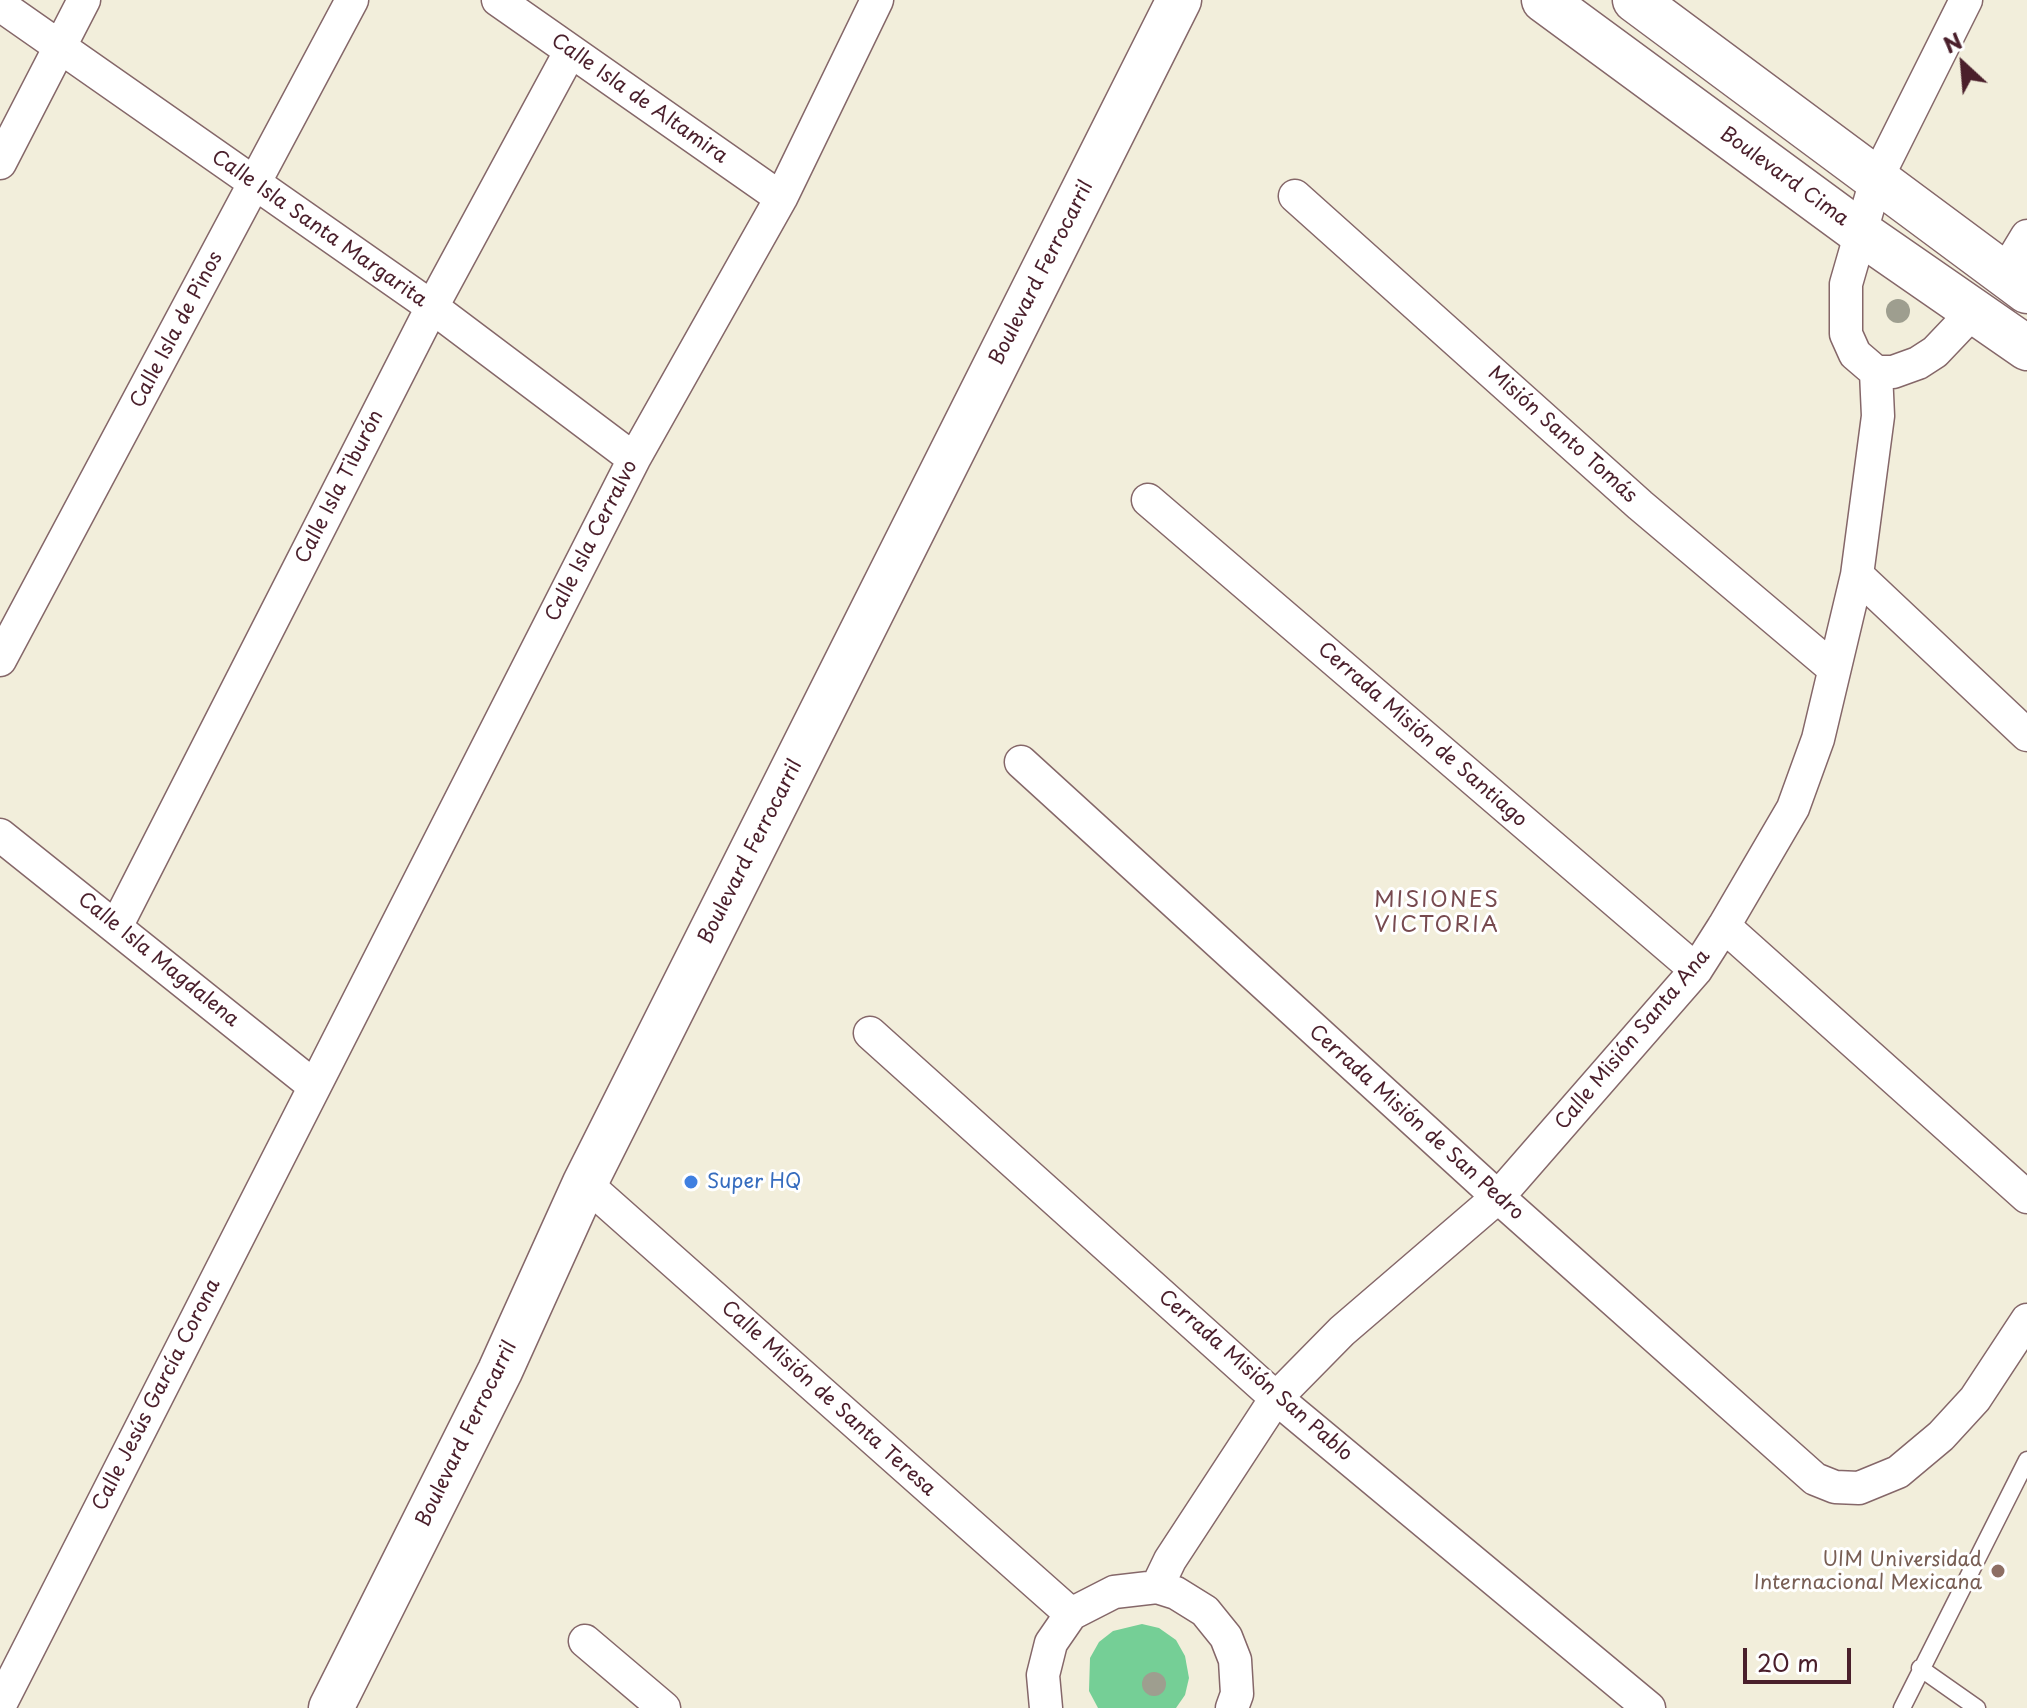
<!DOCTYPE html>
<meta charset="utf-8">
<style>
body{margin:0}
#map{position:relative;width:2027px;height:1708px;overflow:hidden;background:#f2eedb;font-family:"Playpen Sans",sans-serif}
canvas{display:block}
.north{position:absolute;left:1923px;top:24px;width:80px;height:80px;-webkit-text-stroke:6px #fff;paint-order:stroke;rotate:334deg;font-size:22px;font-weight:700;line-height:32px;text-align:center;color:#4a1f2b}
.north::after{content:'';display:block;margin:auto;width:28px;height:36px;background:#4a1f2b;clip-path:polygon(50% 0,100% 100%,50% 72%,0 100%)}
.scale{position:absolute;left:1743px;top:1648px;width:108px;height:36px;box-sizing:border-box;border:4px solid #4a1f2b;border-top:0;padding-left:10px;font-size:24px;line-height:28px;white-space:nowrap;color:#4a1f2b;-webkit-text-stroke:6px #fff;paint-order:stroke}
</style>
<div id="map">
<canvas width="2027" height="1708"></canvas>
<div class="north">N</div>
<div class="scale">20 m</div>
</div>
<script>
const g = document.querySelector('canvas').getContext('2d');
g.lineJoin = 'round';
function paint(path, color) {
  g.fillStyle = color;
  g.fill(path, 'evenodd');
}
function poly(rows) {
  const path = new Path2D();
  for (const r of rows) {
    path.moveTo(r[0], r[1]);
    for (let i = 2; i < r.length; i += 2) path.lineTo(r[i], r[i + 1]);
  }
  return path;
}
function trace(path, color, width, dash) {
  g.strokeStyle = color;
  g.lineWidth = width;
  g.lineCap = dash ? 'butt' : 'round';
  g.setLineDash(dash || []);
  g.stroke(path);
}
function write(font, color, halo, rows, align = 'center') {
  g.font = font + ' "Playpen Sans",sans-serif';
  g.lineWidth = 6;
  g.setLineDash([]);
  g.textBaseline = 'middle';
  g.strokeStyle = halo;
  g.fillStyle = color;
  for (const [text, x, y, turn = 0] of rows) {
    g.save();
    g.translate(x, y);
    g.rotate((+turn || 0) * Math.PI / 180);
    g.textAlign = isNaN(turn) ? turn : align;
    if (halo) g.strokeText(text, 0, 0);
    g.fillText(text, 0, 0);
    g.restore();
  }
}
paint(poly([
 [1142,1624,1159,1628,1176,1640,1185,1656,1189,1678,1185,1695,1176,1708,1098,1708,1089,1691,1090,1658,1099,1642,1113,1631]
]), '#75cf96');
const lane = poly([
 [1920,1668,1977,1708],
 [1902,1708,2027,1460]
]);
const street = poly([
 [498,0,781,198],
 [1966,0,1876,180,1846,284,1846,334,1855,354,1876,372,1893,372,1918,363,1935,352,1974,311],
 [0,5,432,307,634,459],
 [0,163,84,0],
 [1295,196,1640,505,1833,668],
 [2004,274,2027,236],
 [1148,500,1696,970],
 [1857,575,2027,735],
 [0,660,352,0],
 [1021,762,1498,1197,1815,1479,1835,1487,1859,1488,1898,1472,1941,1436,1975,1399,2027,1320],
 [0,835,314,1086],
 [117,925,432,307,570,52],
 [1724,926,2027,1197],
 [870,1033,1276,1398,1649,1708],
 [585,1183,1071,1614],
 [1157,1587,1170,1560,1276,1398,1342,1331,1498,1197,1696,970,1724,926,1793,808,1818,739,1857,575,1878,416,1876,372],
 [585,1641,664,1708],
 [0,1705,634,459,781,198,877,0],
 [1046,1708,1043,1675,1051,1643,1071,1614,1114,1592,1157,1587,1176,1593,1205,1611,1226,1637,1235,1660,1237,1694,1232,1708]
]);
const secondary = poly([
 [1544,0,1861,233,2027,348],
 [1635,0,2027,291],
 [331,1708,500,1371,585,1183,1179,0]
]);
trace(lane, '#856769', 19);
trace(street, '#856769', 35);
trace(secondary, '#856769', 47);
trace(lane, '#fff', 16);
trace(street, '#fff', 32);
trace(secondary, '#fff', 44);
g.fillStyle = '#9e9e8f';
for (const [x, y] of [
 [1898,311],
 [1154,1684]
]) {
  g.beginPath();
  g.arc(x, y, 12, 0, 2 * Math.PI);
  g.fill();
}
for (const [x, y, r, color] of [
 [691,1182,8,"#3f7fe0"],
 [1998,1571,8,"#8d6e63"]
]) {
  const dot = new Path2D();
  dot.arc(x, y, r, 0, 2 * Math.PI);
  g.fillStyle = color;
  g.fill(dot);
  trace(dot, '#fff', 3);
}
write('20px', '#4a1f2b', '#fff', [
 ["Calle Isla de Altamira",639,99,35],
 ["Boulevard Cima",1784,177,36],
 ["Calle Isla Santa Margarita",319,229,35],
 ["Boulevard Ferrocarril",1042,273,-63],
 ["Calle Isla de Pinos",177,330,-62],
 ["Misión Santo Tomás",1562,435,42],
 ["Calle Isla Tiburón",340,487,-63],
 ["Calle Isla Cerralvo",592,541,-63],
 ["Cerrada Misión de Santiago",1422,735,41],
 ["Boulevard Ferrocarril",751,852,-63],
 ["Calle Isla Magdalena",158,960,39],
 ["Calle Misión Santa Ana",1633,1040,-50],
 ["Cerrada Misión de San Pedro",1416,1123,42],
 ["Cerrada Misión San Pablo",1255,1376,41],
 ["Calle Jesús García Corona",157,1395,-63],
 ["Calle Misión de Santa Teresa",828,1399,42],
 ["Boulevard Ferrocarril",467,1434,-64]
]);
write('20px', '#366cbe', '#fff', [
 ["Super HQ",707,1182]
], 'left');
write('20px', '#785e54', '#fff', [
 ["UIM Universidad",1982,1560],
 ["Internacional Mexicana",1982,1583]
], 'right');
g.letterSpacing = '2px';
write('22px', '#774a4f', '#fff', [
 ["MISIONES",1437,901],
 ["VICTORIA",1437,926]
]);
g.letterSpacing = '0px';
</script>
